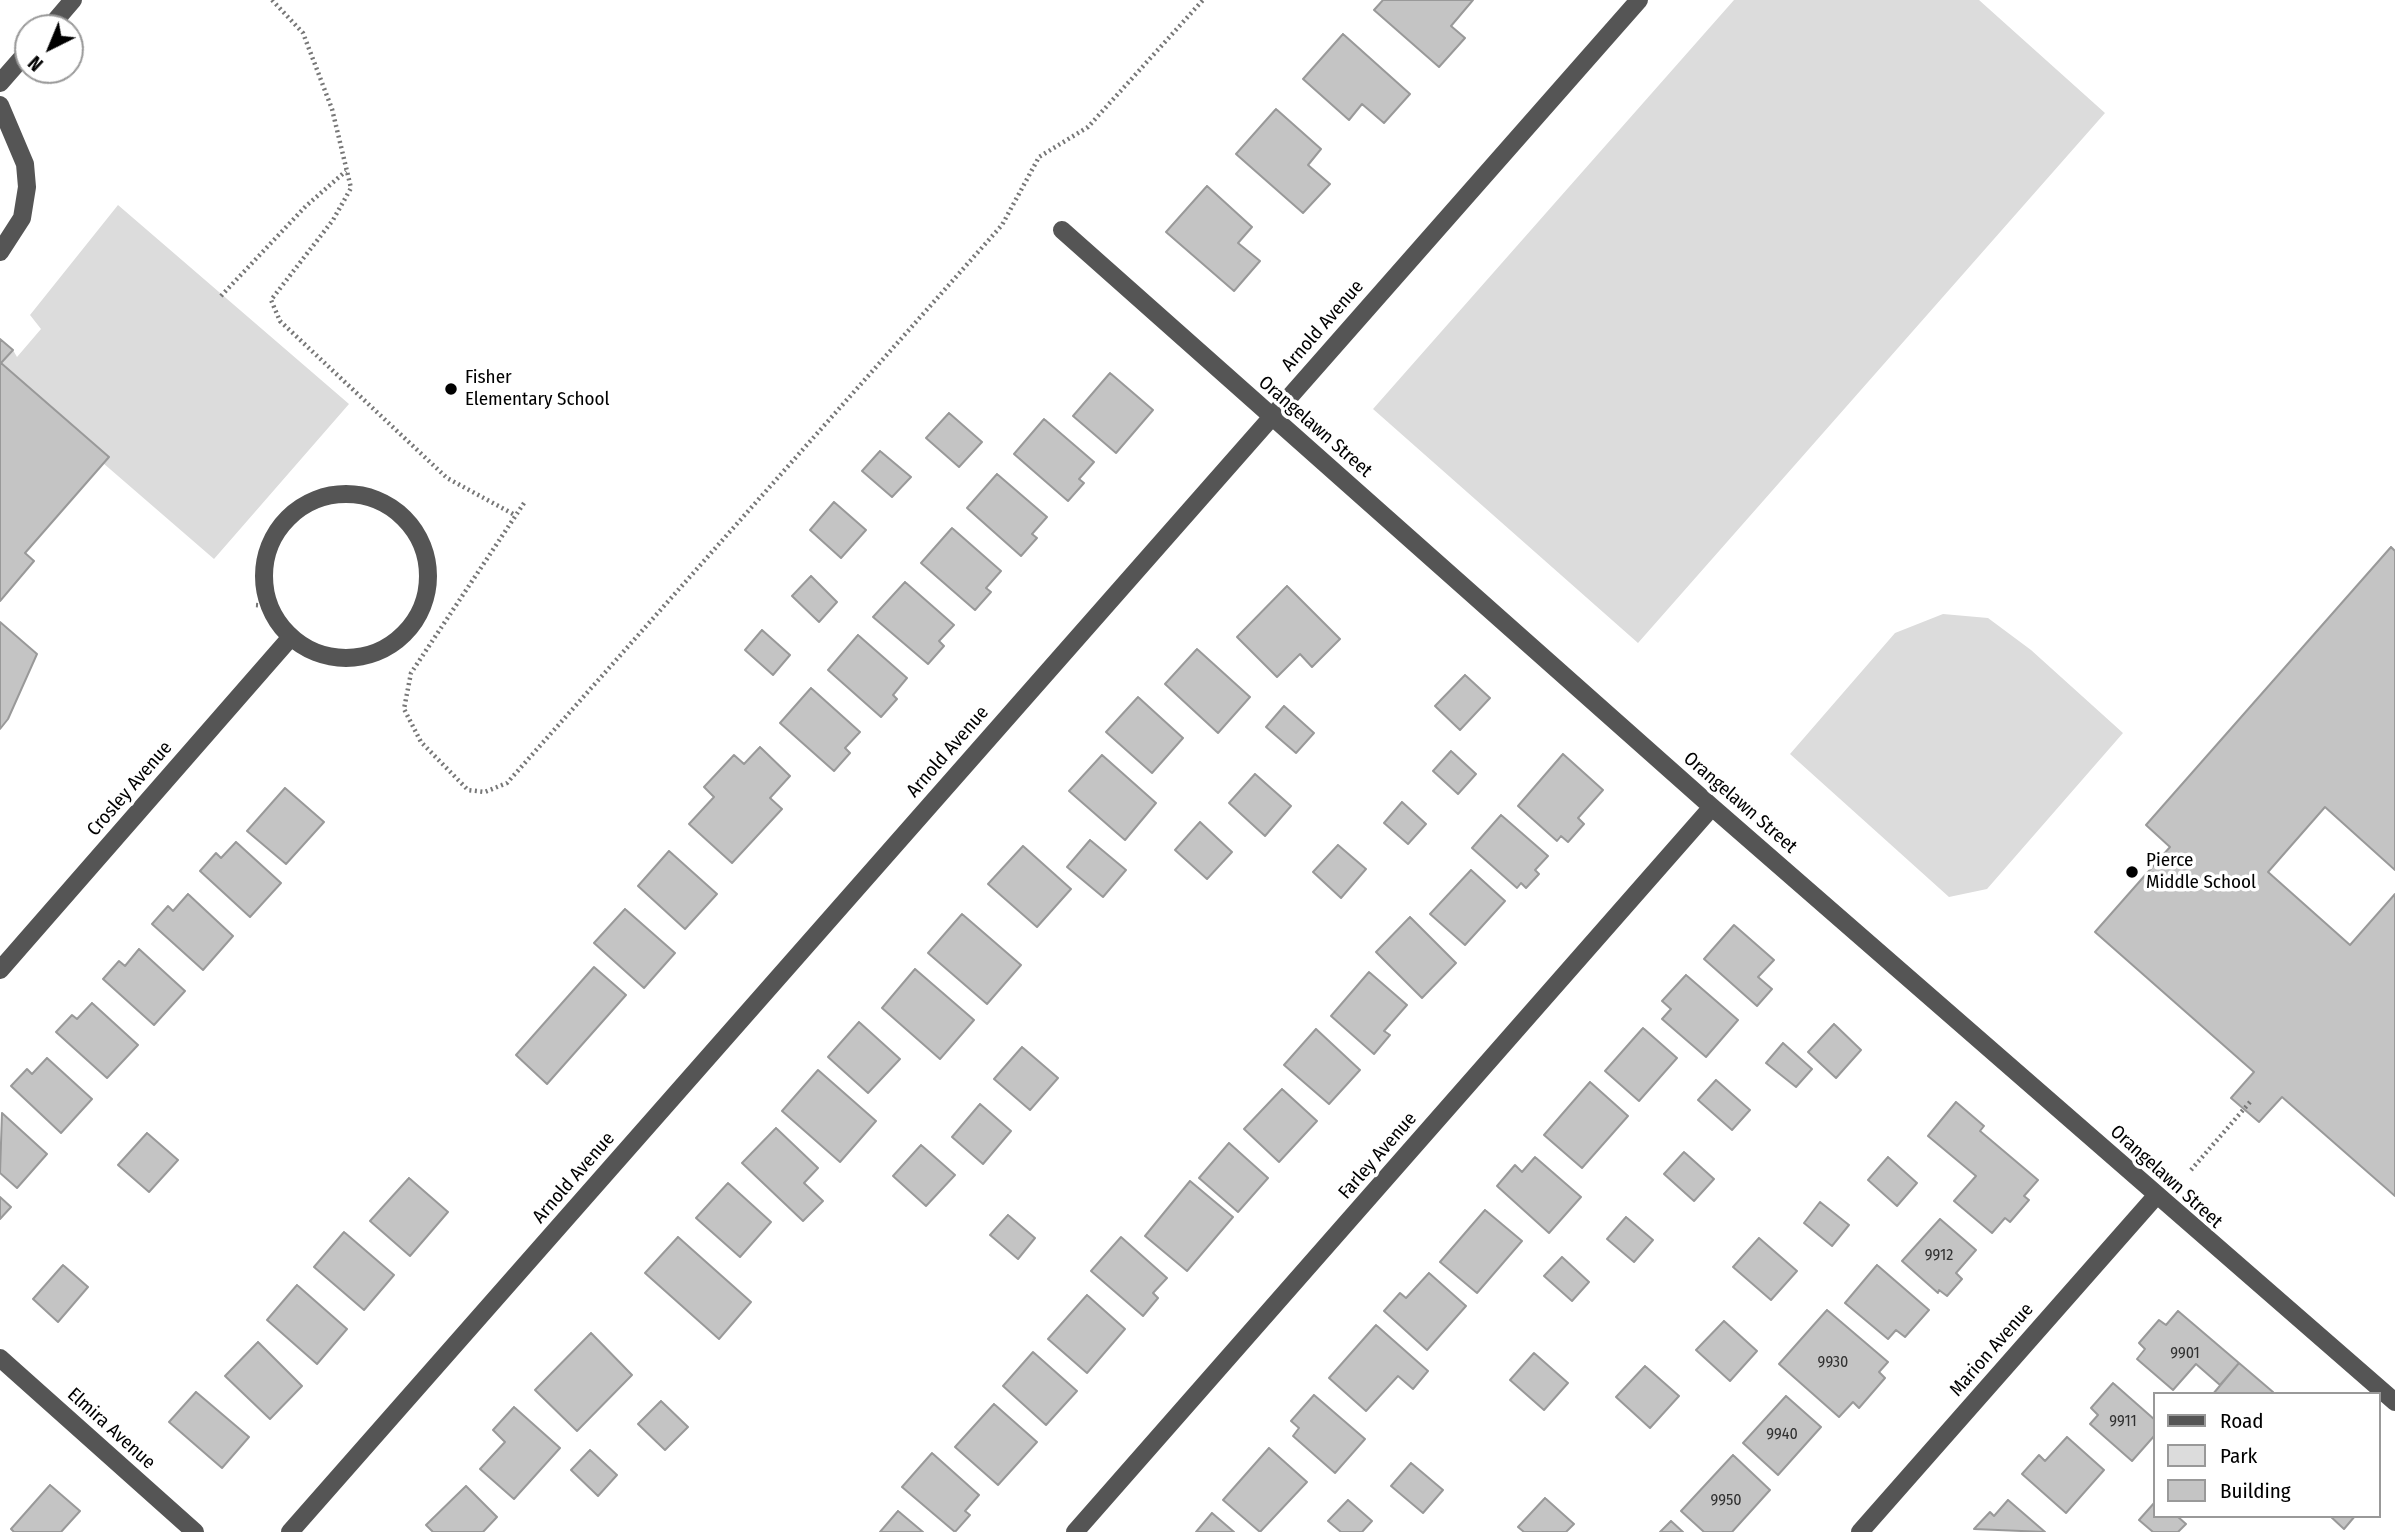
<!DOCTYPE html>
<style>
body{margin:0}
#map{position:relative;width:2395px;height:1532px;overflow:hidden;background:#fff;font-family:"Fira Sans Condensed",sans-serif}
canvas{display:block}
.legend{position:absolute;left:2153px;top:1392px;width:228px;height:126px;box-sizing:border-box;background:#fff;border:2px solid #999;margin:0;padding:9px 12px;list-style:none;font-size:21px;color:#000}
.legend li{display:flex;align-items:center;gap:14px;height:35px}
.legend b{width:35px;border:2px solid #999}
.north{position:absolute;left:14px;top:14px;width:70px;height:70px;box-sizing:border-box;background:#fff;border:2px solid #999;border-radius:50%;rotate:223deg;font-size:19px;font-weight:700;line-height:28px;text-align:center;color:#000}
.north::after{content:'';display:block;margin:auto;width:24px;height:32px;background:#000;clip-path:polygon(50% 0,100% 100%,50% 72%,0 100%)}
</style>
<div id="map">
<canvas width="2395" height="1532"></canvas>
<ul class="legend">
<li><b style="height:9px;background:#555"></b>Road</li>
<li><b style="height:19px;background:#dcdcdc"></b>Park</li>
<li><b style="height:19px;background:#c4c4c4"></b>Building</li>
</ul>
<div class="north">N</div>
</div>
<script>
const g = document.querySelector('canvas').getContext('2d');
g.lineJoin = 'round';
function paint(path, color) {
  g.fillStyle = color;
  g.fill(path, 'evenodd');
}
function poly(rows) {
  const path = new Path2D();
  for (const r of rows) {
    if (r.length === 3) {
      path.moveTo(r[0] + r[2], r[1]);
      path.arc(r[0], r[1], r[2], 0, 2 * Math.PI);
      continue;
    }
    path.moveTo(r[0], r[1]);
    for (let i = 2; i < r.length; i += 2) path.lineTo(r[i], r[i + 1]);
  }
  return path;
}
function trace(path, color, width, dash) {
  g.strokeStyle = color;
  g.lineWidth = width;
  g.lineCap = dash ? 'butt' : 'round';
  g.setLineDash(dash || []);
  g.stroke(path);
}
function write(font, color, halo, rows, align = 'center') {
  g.font = font + ' "Fira Sans Condensed",sans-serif';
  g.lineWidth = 7;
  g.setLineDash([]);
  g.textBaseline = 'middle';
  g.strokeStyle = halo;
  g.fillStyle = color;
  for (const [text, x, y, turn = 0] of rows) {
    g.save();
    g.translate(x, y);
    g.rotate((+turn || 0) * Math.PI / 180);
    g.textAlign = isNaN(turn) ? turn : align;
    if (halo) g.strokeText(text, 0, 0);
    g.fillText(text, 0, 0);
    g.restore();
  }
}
paint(poly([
 [1734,0,1979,0,2105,113,1638,643,1373,409],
 [118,205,349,404,214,559,103,463,107,459,1,363,13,350,17,357,41,329,30,315],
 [1943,614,1988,618,2031,650,2123,733,1987,889,1949,897,1790,754,1895,633]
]), '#dcdcdc');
const building = poly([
 [1383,0,1473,0,1451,26,1465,38,1439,67,1374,10,1383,0],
 [1343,34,1410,94,1384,123,1362,104,1349,120,1303,79,1343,34],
 [1276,109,1321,149,1308,165,1330,184,1303,213,1236,154,1276,109],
 [1207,186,1252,227,1238,243,1260,261,1234,291,1166,232,1207,186],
 [0,339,13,350,1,363,109,457,25,553,34,561,0,601,0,339],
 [1110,373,1153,410,1116,453,1073,416,1110,373],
 [949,413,982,442,959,467,926,438,949,413],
 [1044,419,1094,462,1079,479,1084,483,1068,501,1014,454,1044,419],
 [880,451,911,477,892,497,862,471,880,451],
 [997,474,1047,517,1032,534,1037,538,1021,556,967,508,997,474],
 [834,502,866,530,841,558,810,530,834,502],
 [952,528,1001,571,986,588,991,592,975,610,921,563,952,528],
 [2391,547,2395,551,2395,870,2325,807,2268,872,2350,945,2395,894,2395,1196,2282,1097,2259,1122,2231,1098,2254,1072,2095,932,2170,847,2146,825,2391,547],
 [811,576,837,602,819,622,792,596,811,576],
 [905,582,954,625,939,641,944,646,928,664,873,617,905,582],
 [1287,586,1340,639,1312,667,1300,654,1277,677,1237,637,1287,586],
 [0,622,37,654,8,719,0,729,0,622],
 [762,630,790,655,773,675,745,650,762,630],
 [858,635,907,678,893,695,897,699,881,717,828,670,858,635],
 [1197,649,1250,697,1218,733,1165,684,1197,649],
 [1465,675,1490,698,1460,730,1435,706,1465,675],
 [811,688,860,732,845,748,850,753,834,771,780,723,811,688],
 [1138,697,1183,738,1152,773,1106,732,1138,697],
 [1284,706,1314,733,1296,753,1266,727,1284,706],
 [760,747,790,776,770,798,782,809,732,863,689,824,714,797,704,787,734,755,744,764,760,747],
 [1451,751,1476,774,1458,794,1433,771,1451,751],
 [1563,754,1603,790,1578,818,1584,824,1568,842,1561,836,1557,841,1518,806,1563,754],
 [1102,755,1156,803,1125,840,1069,791,1102,755],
 [1255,774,1291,806,1265,836,1229,803,1255,774],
 [285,788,324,822,286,864,247,831,285,788],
 [1402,802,1426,824,1408,844,1384,823,1402,802],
 [1501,815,1548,856,1535,870,1539,874,1526,888,1521,883,1517,888,1472,848,1501,815],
 [1200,822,1232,852,1207,879,1175,850,1200,822],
 [1090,840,1126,870,1103,897,1067,867,1090,840],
 [236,842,281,883,250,917,200,871,216,853,221,858,236,842],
 [1338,845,1366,869,1341,898,1313,872,1338,845],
 [1023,846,1071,889,1037,927,988,884,1023,846],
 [669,851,717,894,685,929,638,886,669,851],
 [1471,870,1505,901,1465,945,1430,914,1471,870],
 [188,894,233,936,203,970,152,924,168,906,173,911,188,894],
 [625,909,675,953,644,988,594,943,625,909],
 [962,914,1021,965,987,1004,928,953,962,914],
 [1410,917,1456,963,1422,998,1376,952,1410,917],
 [1734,925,1774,960,1758,977,1772,989,1757,1006,1704,959,1734,925],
 [139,949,185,991,154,1025,103,979,119,961,125,966,139,949],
 [594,967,626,995,547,1084,516,1055,594,967],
 [915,969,974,1020,940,1059,882,1008,915,969],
 [1369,972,1407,1005,1384,1031,1390,1035,1374,1054,1331,1016,1369,972],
 [1686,975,1738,1020,1706,1057,1662,1019,1671,1009,1662,1001,1686,975],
 [92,1003,138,1045,107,1078,56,1032,72,1015,77,1019,92,1003],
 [859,1022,900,1059,868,1093,828,1057,859,1022],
 [1834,1024,1861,1050,1836,1078,1808,1052,1834,1024],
 [1643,1028,1677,1058,1639,1101,1605,1071,1643,1028],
 [1316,1029,1360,1070,1329,1104,1284,1065,1316,1029],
 [1783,1043,1812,1069,1796,1087,1766,1063,1783,1043],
 [1022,1047,1058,1078,1030,1110,994,1079,1022,1047],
 [47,1058,92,1099,61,1133,11,1086,27,1069,32,1074,47,1058],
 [818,1070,876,1121,840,1162,782,1111,818,1070],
 [1716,1080,1750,1110,1732,1130,1698,1100,1716,1080],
 [1590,1082,1628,1116,1582,1168,1544,1135,1590,1082],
 [1282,1089,1317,1121,1279,1162,1244,1129,1282,1089],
 [1956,1102,1984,1126,1980,1131,2038,1180,2024,1196,2029,1200,2010,1222,2005,1218,1992,1233,1954,1201,1976,1176,1928,1136,1956,1102],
 [980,1104,1011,1131,983,1164,952,1137,980,1104],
 [2,1113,47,1154,17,1188,0,1173,2,1113],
 [776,1128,818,1168,804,1183,823,1201,803,1221,742,1163,776,1128],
 [147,1133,178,1160,149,1192,118,1165,147,1133],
 [1229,1143,1268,1178,1238,1212,1199,1178,1229,1143],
 [921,1145,955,1175,926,1206,893,1176,921,1145],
 [1684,1152,1714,1179,1694,1201,1664,1174,1684,1152],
 [1535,1157,1581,1197,1549,1233,1497,1186,1515,1165,1522,1172,1535,1157],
 [1888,1157,1917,1183,1897,1206,1868,1180,1888,1157],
 [409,1178,448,1212,410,1256,370,1221,409,1178],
 [1190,1181,1233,1217,1187,1271,1145,1236,1190,1181],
 [728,1183,771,1222,740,1257,696,1218,728,1183],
 [0,1197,11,1207,0,1219,0,1197],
 [1820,1202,1849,1225,1832,1246,1804,1223,1820,1202],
 [1485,1210,1522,1241,1477,1293,1440,1262,1485,1210],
 [1008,1215,1035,1238,1018,1259,990,1235,1008,1215],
 [1626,1217,1653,1240,1634,1262,1607,1239,1626,1217],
 [1940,1219,1976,1250,1956,1273,1962,1279,1947,1296,1939,1290,1938,1293,1902,1261,1940,1219],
 [344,1232,394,1275,364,1310,314,1267,344,1232],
 [678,1237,751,1302,719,1339,645,1273,678,1237],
 [1121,1237,1167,1278,1153,1293,1158,1298,1143,1316,1091,1271,1121,1237],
 [1759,1238,1797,1271,1771,1300,1733,1267,1759,1238],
 [1562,1257,1589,1282,1572,1301,1544,1276,1562,1257],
 [63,1265,88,1287,58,1322,33,1299,63,1265],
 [1877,1265,1929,1310,1905,1337,1896,1330,1888,1339,1845,1303,1877,1265],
 [1429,1273,1466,1306,1427,1350,1384,1311,1400,1293,1406,1298,1429,1273],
 [297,1285,347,1329,317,1364,267,1320,297,1285],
 [1087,1295,1125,1329,1087,1373,1048,1339,1087,1295],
 [1827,1310,1888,1362,1879,1372,1885,1378,1859,1408,1853,1402,1839,1417,1779,1364,1827,1310],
 [2178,1311,2239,1363,2220,1385,2196,1364,2173,1390,2137,1359,2145,1349,2139,1343,2159,1320,2166,1325,2178,1311],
 [1724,1321,1757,1351,1730,1381,1696,1350,1724,1321],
 [1376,1325,1428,1371,1413,1389,1398,1376,1366,1411,1329,1378,1376,1325],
 [591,1333,632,1375,577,1431,535,1390,591,1333],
 [258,1342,302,1386,270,1419,225,1376,258,1342],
 [1033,1352,1077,1391,1046,1425,1003,1386,1033,1352],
 [1534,1353,1568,1383,1544,1410,1510,1380,1534,1353],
 [2239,1363,2273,1392,2272,1394,2213,1394,2239,1363],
 [1645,1366,1679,1396,1650,1428,1616,1397,1645,1366],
 [2113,1383,2155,1420,2155,1435,2132,1461,2090,1424,2098,1415,2091,1408,2113,1383],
 [196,1392,249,1437,222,1468,169,1422,196,1392],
 [1314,1395,1365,1439,1335,1473,1293,1436,1299,1428,1291,1421,1314,1395],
 [1786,1396,1821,1427,1778,1475,1743,1443,1786,1396],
 [661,1401,688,1427,665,1450,638,1424,661,1401],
 [994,1404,1037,1442,998,1485,955,1447,994,1404],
 [514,1407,560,1448,514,1499,480,1469,505,1442,493,1430,514,1407],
 [2067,1437,2104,1470,2066,1513,2022,1474,2039,1455,2045,1461,2067,1437],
 [1269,1448,1307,1482,1260,1532,1223,1500,1269,1448],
 [590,1450,617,1475,598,1496,571,1470,590,1450],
 [932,1453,979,1495,965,1511,970,1515,955,1532,902,1487,932,1453],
 [1733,1455,1770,1490,1732,1532,1704,1532,1681,1511,1733,1455],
 [1411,1463,1443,1490,1423,1513,1391,1486,1411,1463],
 [50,1485,80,1511,61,1532,14,1532,11,1529,50,1485],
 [466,1486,497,1517,483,1532,433,1532,426,1525,466,1486],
 [1545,1498,1574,1524,1566,1532,1524,1532,1518,1527,1545,1498],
 [1348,1500,1372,1521,1362,1532,1341,1532,1328,1521,1348,1500],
 [2008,1500,2045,1532,1974,1529,1990,1512,1994,1516,2008,1500],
 [2155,1502,2155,1516,2177,1516,2186,1524,2178,1532,2153,1532,2139,1520,2155,1502],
 [898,1511,923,1532,880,1532,898,1511],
 [1212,1513,1234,1532,1196,1532,1212,1513],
 [2330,1516,2355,1516,2344,1529,2330,1516],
 [1671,1521,1683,1532,1660,1532,1671,1521]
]);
paint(building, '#c4c4c4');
trace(building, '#999', 2);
trace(poly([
 [272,0,303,33,332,109,351,188,333,220,271,300,280,321,447,478,515,515],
 [221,296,306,206,346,171],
 [524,503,411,673,404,709,421,742,468,790,485,792,507,783,1002,225,1039,157,1088,127,1203,0],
 [256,605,269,606],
 [2191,1170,2250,1102]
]), '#777', 4.5, [2, 3.5]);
trace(poly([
 [49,28,73,0],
 [0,83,28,51],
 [0,105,25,164,27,187,22,218,0,252],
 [1062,230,1712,807,2395,1402],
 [346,576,82],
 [0,970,291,637],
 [0,1358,195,1532],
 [290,1532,1639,0],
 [1075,1532,1712,807],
 [1860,1532,2156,1196]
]), '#555', 18);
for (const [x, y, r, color] of [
 [451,389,7,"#000"],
 [2132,872,7,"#000"]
]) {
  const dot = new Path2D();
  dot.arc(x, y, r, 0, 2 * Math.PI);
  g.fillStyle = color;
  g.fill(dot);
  trace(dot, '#fff', 2.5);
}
write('16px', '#313131', null, [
 ["9912",1939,1256],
 ["9901",2185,1354],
 ["9930",1833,1363],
 ["9911",2123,1422],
 ["9940",1782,1435],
 ["9950",1726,1501]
]);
write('19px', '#000', '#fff', [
 ["Arnold Avenue",1323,326,-49],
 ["Orangelawn Street",1315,427,41],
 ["Arnold Avenue",948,752,-49],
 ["Crosley Avenue",130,789,-49],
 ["Orangelawn Street",1740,803,41],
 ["Farley Avenue",1378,1156,-49],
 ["Orangelawn Street",2166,1177,42],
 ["Arnold Avenue",574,1178,-49],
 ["Marion Avenue",1992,1350,-49],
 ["Elmira Avenue",111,1429,42]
]);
write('19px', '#000', '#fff', [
 ["Fisher",465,378],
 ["Elementary School",465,400],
 ["Pierce",2146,861],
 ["Middle School",2146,883]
], 'left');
</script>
